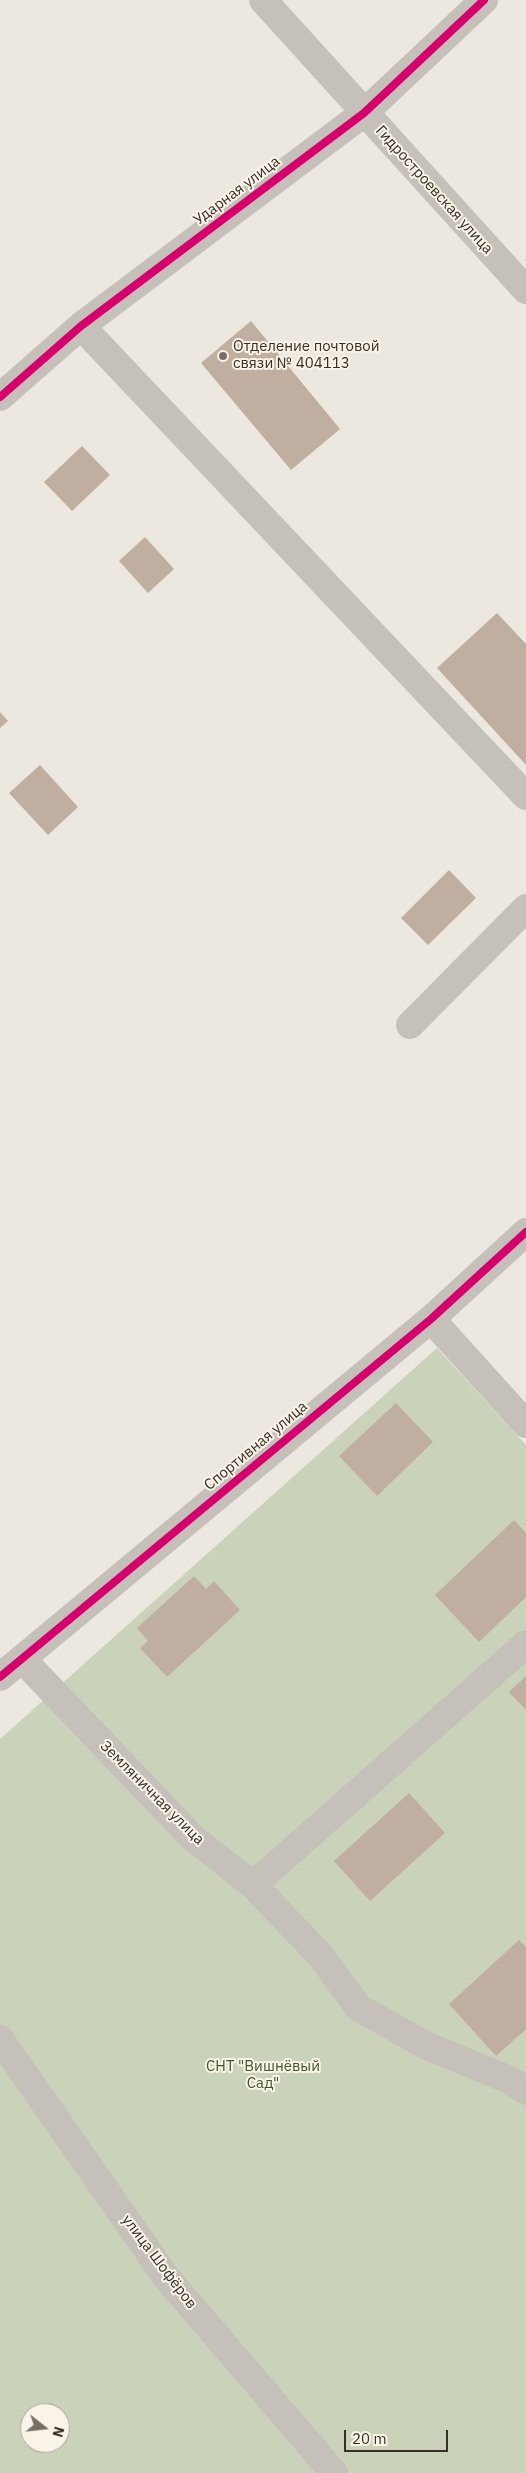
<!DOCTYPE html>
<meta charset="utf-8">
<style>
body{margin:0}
#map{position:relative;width:526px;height:2473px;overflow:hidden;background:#ece8e0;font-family:"IBM Plex Sans",sans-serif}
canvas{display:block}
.north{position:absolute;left:20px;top:2403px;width:50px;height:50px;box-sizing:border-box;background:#faf3e7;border:1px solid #aca49a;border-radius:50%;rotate:106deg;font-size:14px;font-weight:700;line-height:20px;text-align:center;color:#362e27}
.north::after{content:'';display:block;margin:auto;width:18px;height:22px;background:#766f68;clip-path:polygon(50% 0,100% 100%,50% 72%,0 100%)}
.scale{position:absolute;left:344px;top:2430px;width:104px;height:22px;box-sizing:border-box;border:2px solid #362e27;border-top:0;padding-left:6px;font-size:15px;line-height:18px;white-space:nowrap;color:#362e27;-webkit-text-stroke:4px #faf3e7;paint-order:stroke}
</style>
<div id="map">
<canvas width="526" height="2473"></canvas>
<div class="north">N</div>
<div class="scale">20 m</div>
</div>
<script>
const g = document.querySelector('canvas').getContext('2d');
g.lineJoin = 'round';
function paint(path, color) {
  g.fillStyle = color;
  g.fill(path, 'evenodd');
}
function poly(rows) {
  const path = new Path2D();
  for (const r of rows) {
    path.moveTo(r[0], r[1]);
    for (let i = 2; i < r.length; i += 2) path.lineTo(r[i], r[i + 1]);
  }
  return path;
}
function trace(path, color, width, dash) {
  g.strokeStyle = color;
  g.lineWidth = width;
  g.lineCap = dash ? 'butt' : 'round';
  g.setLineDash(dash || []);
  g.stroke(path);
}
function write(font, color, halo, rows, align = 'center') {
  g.font = font + ' "IBM Plex Sans",sans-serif';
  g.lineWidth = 4;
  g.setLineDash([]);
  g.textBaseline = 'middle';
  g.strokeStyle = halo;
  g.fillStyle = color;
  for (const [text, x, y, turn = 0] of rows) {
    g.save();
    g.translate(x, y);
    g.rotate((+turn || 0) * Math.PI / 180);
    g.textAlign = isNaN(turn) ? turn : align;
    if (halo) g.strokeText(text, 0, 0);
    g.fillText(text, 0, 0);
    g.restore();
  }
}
paint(poly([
 [437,1348,526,1445,526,2473,0,2473,0,1739],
 [30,2413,60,2413,60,2443,30,2443]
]), '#cad3ba');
paint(poly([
 [251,321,340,429,291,470,201,363],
 [82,446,110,475,72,511,44,482],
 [145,537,174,569,148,593,119,561],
 [497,613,526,644,526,765,437,668],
 [0,712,8,721,0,728],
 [40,765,78,807,48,835,9,793],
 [449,870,476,898,428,945,401,918],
 [396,1403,433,1442,377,1496,339,1456],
 [514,1520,526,1533,526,1597,479,1642,435,1595],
 [194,1576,206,1589,214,1581,240,1610,167,1677,140,1648,148,1641,137,1628],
 [526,1676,526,1710,509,1692],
 [409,1793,445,1833,370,1901,334,1861],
 [519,1940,526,1947,526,2029,496,2056,449,2004]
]), '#c0aea1');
trace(poly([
 [263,0,526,290],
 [81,326,526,796],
 [0,397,81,326,364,113,484,0],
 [410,1025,526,908],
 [431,1319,526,1424],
 [22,1659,193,1838,253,1885,320,1955,359,2008,427,2046,510,2080,526,2091],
 [0,1677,431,1319,526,1232],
 [253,1885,526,1644],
 [0,2039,166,2277,334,2473]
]), '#c5c0b9', 28);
trace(poly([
 [0,397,81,326,364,113,484,0],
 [0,1677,431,1319,526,1232]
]), '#d6006c', 8);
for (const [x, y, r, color] of [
 [223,356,5,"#766f68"]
]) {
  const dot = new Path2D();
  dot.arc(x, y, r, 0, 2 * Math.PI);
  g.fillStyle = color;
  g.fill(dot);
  trace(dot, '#faf3e7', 2);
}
write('15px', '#362e27', '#faf3e7', [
 ["Гидростроевская улица",434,190,48],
 ["Ударная улица",237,191,-37],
 ["Спортивная улица",256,1446,-40],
 ["Земляничная улица",152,1793,45],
 ["улица Шофёров",159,2262,53]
]);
write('15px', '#362e27', '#faf3e7', [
 ["Отделение почтовой",233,347],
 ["связи № 404113",233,364]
], 'left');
write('15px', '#40552a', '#faf3e7', [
 ["СНТ \"Вишнёвый",263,2067],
 ["Сад\"",263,2084]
]);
</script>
